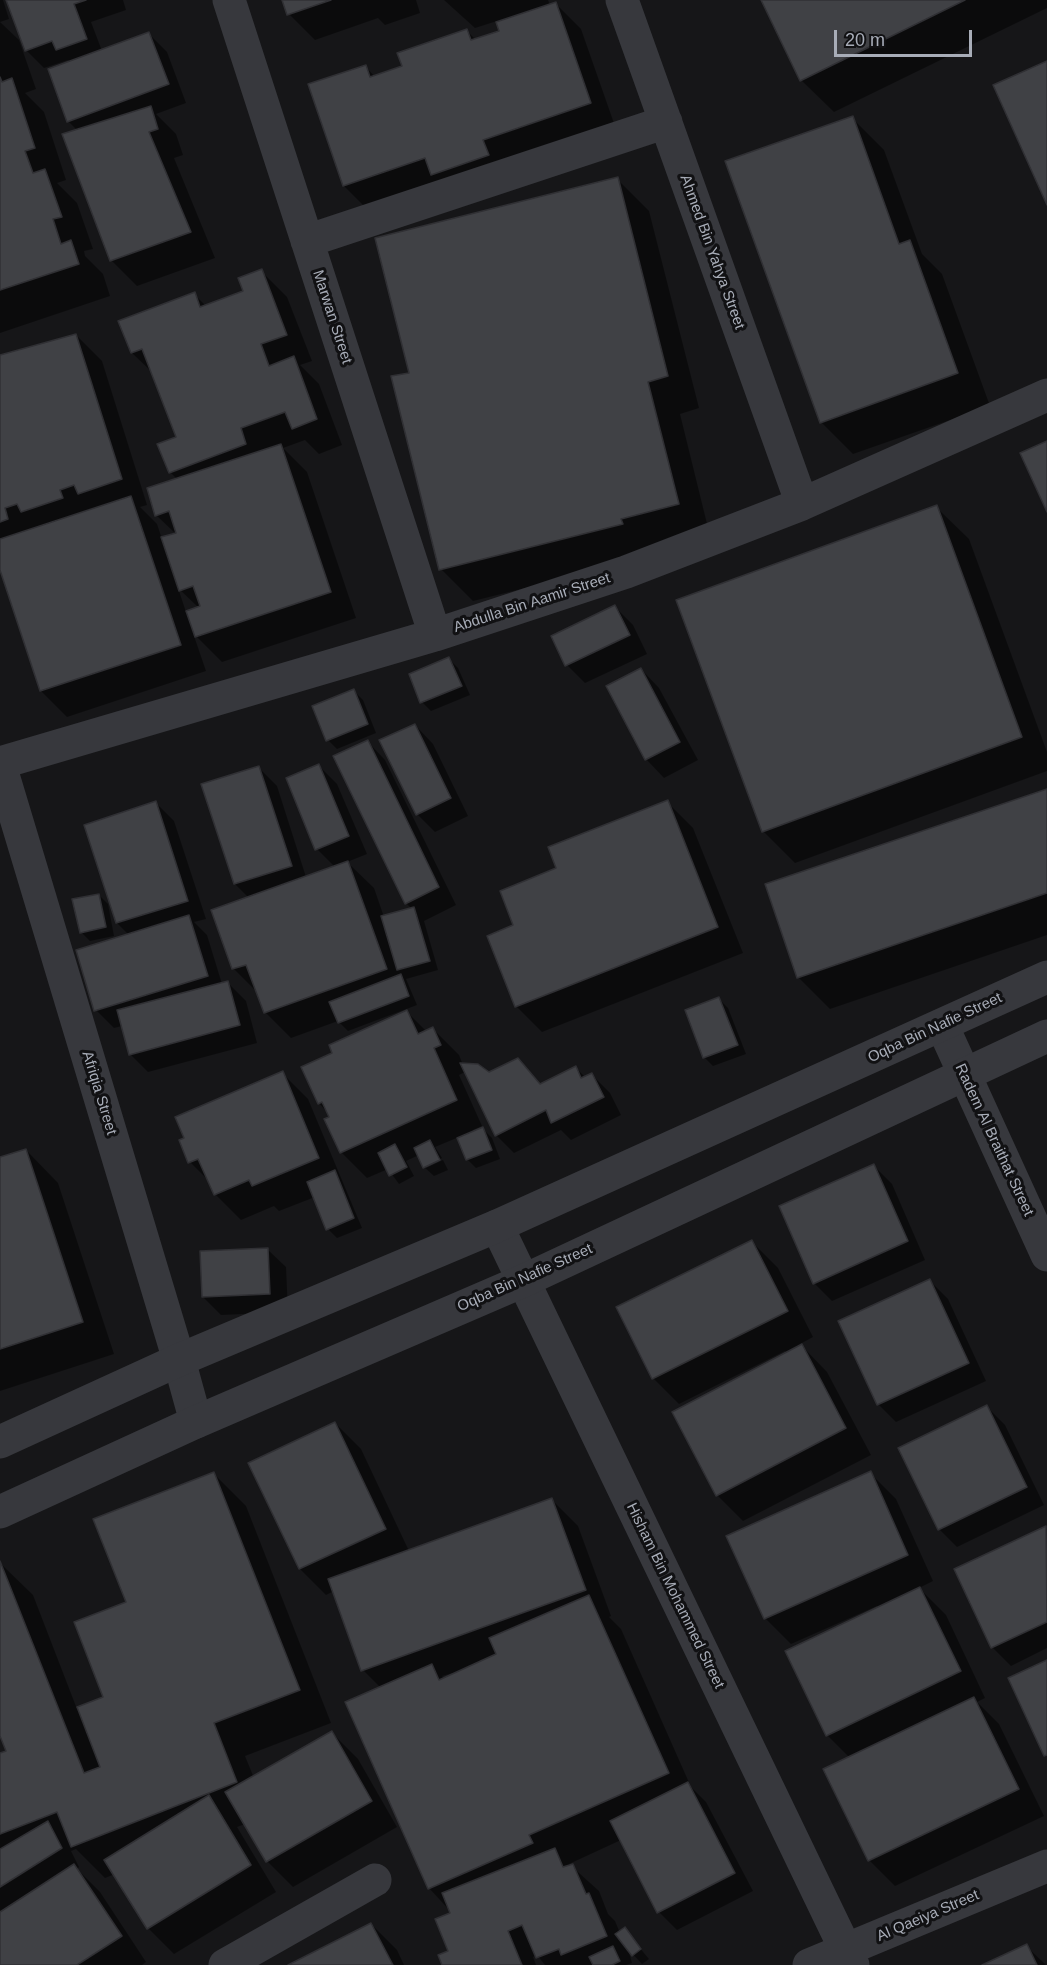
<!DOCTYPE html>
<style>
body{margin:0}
#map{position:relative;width:1047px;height:1965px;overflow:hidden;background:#161618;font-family:Arial,sans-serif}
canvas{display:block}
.scale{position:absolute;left:834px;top:30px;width:138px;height:27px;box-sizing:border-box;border:3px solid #a8adb8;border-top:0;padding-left:8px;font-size:18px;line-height:21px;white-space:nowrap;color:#a8adb8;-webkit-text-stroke:4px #111113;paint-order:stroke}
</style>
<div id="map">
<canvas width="1047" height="1965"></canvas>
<div class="scale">20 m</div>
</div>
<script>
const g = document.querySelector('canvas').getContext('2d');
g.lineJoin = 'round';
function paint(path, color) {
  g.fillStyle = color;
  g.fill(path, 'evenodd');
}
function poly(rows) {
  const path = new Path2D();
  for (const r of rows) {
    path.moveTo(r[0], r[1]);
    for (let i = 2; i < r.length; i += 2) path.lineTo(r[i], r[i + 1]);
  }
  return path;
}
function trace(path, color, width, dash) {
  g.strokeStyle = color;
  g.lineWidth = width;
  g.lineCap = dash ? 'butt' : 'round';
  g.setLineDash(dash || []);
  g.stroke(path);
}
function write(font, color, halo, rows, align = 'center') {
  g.font = font + ' Arial,sans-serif';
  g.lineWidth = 6;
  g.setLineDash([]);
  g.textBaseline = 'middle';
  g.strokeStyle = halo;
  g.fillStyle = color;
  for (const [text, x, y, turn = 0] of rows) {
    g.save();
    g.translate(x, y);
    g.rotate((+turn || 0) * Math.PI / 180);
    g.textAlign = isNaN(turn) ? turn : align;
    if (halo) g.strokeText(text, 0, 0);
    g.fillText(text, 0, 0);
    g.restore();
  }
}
paint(poly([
 [0,0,3,0,9,19,0,22,19,40,36,89,25,93,44,112,66,180,57,183,77,203,93,249,84,251,85,256,103,274,110,296,0,333],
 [8,0,123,0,126,10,91,22,102,51,148,33,167,52,186,103,156,114,176,134,183,155,174,158,215,258,137,286,111,260,78,131,68,121,70,62,68,60,44,68,26,50],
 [283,0,416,0,420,13,385,25,378,18,315,40,289,14],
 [444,0,548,0,550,5,555,3,581,29,616,129,370,212,344,186,310,85,366,67,375,77,404,67,467,31,476,40,500,32,497,21,475,28],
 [763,0,1047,0,1047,8,834,112,801,80],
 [852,118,884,150,922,254,942,274,990,406,853,454,821,422],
 [617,179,649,211,699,408,680,414,710,536,654,556,473,601,441,569,410,374],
 [261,271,287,297,312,361,300,365,319,384,342,445,319,454,305,440,283,448,307,472,356,618,222,662,193,633,206,671,67,717,41,691,0,566,0,356,76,335,102,361,147,505,140,507,157,524,162,539,176,534,156,515,178,480,170,472,178,438,154,374,132,353,194,294,207,307,245,292],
 [178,588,199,608,186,612],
 [936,507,969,539,1047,752,1047,771,795,863,763,831],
 [615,607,633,625,647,654,585,683,567,665],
 [449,659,458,668,470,695,431,711,422,702],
 [641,669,659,688,698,760,664,778,646,759],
 [354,691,363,700,376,733,337,749,328,740],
 [415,725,433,744,468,816,435,832,417,814],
 [367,741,385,760,456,905,424,921,438,970,406,979,417,1005,348,1031,338,1021,291,1038,265,1012,258,993,234,969,213,911,249,898,235,884,258,767,277,786,306,877,335,867,317,849,319,766,337,784,367,854,347,862,374,888,384,917,412,909,406,903],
 [1047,791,1047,935,830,1009,798,977],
 [667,802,693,828,743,953,542,1032,516,1006,515,926,558,869],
 [156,803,174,821,206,919,194,922,207,935,222,984,228,983,246,1001,257,1043,148,1072,130,1054,122,1026,114,1028,96,1010,129,935,117,923,86,826],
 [99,895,108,904,114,936,90,941,81,932],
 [719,999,728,1008,746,1054,713,1066,704,1057],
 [407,1012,427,1032,433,1029,459,1055,463,1065,489,1074,518,1060,541,1085,576,1068,585,1077,592,1075,610,1093,621,1115,571,1140,561,1130,514,1153,496,1135,465,1072,459,1075,482,1126,473,1130,474,1133,483,1129,492,1138,500,1159,476,1168,467,1159,459,1137,435,1147,442,1158,426,1165,426,1168,443,1160,448,1170,434,1176,424,1167,419,1155,406,1161,414,1176,399,1184,388,1169,367,1178,341,1152,331,1117,319,1103,303,1068,334,1054],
 [282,1073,308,1099,362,1228,337,1238,328,1229,315,1197,279,1211,274,1206,241,1220,215,1194,210,1182,190,1162],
 [26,1150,58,1183,114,1354,0,1391,0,1159],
 [874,1166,892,1184,925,1260,832,1301,814,1283],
 [752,1242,778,1268,813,1337,800,1344,827,1372,871,1455,743,1521,717,1495,787,1354,785,1351,679,1404,653,1378],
 [267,1249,286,1267,288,1312,221,1315,203,1297],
 [930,1281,948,1299,986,1381,896,1422,878,1404],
 [987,1407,1005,1425,1044,1505,957,1547,939,1529],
 [335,1423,361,1449,409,1551,552,1500,578,1526,611,1616,609,1617,621,1629,691,1787,706,1802,753,1891,677,1930,659,1912,621,1840,569,1864,599,1891,608,1914,615,1921,620,1933,624,1929,649,1959,642,1964,628,1949,632,1963,626,1965,545,1965,537,1955,533,1957,536,1965,444,1965,450,1952,452,1913,429,1888,381,1688,363,1670,334,1591,326,1595,300,1569],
 [453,1673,454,1675,445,1679,442,1676],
 [870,1473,896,1499,933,1581,919,1588,946,1615,985,1698,977,1702,999,1724,1044,1816,895,1886,869,1860,850,1758,827,1735,878,1609,877,1606,791,1644,765,1618],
 [214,1474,246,1506,331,1723,245,1756,254,1778,332,1733,358,1759,397,1827,293,1887,267,1861,245,1824,237,1827,276,1892,174,1954,148,1928,115,1874,105,1878,76,1849,71,1851,79,1867,77,1869,100,1892,146,1962,142,1965,0,1965,0,1755,8,1752,0,1732,0,1563,33,1595,77,1709,105,1697,128,1603],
 [1045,1528,1047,1529,1047,1648,1011,1666,992,1647,956,1570],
 [371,1924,397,1950,404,1965,291,1965],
 [1026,1946,1046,1965,986,1965]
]), '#0007');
const building = poly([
 [6,0,86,0,74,4,87,39,56,50,52,41,25,51,6,0],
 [282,0,331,0,287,15,282,0],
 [761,0,965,0,800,81,761,0],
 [556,2,591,103,483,140,489,155,431,175,425,158,343,186,308,84,366,65,370,77,402,66,397,53,467,29,471,40,499,31,496,22,556,2],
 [149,32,169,84,67,122,48,69,149,32],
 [1047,61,1047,205,993,85,1047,61],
 [0,77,2,82,12,78,35,148,25,151,33,173,45,169,62,217,53,219,61,244,71,240,79,264,0,290,0,77],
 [151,106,158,129,149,132,191,232,110,261,62,134,151,106],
 [853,116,899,244,910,240,958,373,820,423,725,161,853,116],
 [618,177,668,376,648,382,679,504,621,519,623,524,439,570,391,376,409,373,375,238,618,177],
 [262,269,287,335,261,344,269,366,294,356,317,419,292,429,285,412,241,428,246,444,169,473,157,444,176,437,142,349,131,353,118,321,195,292,200,307,243,291,238,278,262,269],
 [76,334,122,479,78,494,74,485,60,490,63,498,21,512,17,504,5,508,8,519,0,522,0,355,76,334],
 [1047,441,1047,512,1020,453,1047,441],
 [281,444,331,592,195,637,186,611,200,606,193,586,179,591,161,537,176,533,169,511,155,516,147,488,281,444],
 [131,496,181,645,40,691,0,570,0,539,131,496],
 [937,505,1022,737,762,832,676,600,937,505],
 [615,605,630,635,565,666,551,636,615,605],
 [449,657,462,686,420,703,409,674,449,657],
 [641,668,680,742,645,760,606,686,641,668],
 [354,689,368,724,326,741,312,706,354,689],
 [415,724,451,798,416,815,379,740,415,724],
 [368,740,439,887,405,904,333,756,368,740],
 [319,764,349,836,315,850,286,778,319,764],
 [259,766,292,866,234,884,201,784,259,766],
 [1047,789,1047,893,797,978,765,884,1047,789],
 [668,800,718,927,515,1007,487,936,513,925,500,891,556,868,548,847,668,800],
 [156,801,188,901,116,923,84,825,156,801],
 [348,861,387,969,264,1013,246,965,232,969,211,910,348,861],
 [99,894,106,927,80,933,72,899,99,894],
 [414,907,430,961,397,970,381,916,414,907],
 [189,915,208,976,94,1011,76,950,189,915],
 [401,974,409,996,338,1023,329,1002,401,974],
 [228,981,240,1025,129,1055,117,1010,228,981],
 [719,997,738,1045,703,1058,685,1010,719,997],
 [407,1010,418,1034,433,1027,441,1045,434,1048,457,1100,340,1153,324,1119,329,1117,322,1102,318,1104,301,1067,332,1053,329,1045,407,1010],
 [518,1058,540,1084,576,1066,581,1078,592,1073,604,1097,551,1123,546,1110,495,1136,460,1063,478,1064,489,1072,518,1058],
 [283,1071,319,1158,252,1186,249,1180,214,1195,198,1159,188,1163,179,1140,184,1138,175,1117,283,1071],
 [483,1127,492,1150,466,1160,457,1138,483,1127],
 [430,1140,440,1160,423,1168,414,1148,430,1140],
 [395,1144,407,1167,389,1176,378,1153,395,1144],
 [26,1149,83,1322,0,1349,0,1157,26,1149],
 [874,1164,908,1241,813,1284,779,1206,874,1164],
 [335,1170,354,1218,326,1230,307,1182,335,1170],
 [752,1240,788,1311,652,1379,616,1307,752,1240],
 [268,1248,270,1294,202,1297,200,1251,268,1248],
 [930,1279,969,1363,877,1405,838,1321,930,1279],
 [802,1344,846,1428,716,1496,672,1412,802,1344],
 [987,1405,1027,1487,938,1530,898,1448,987,1405],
 [335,1422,386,1529,299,1569,248,1463,335,1422],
 [871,1471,908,1555,764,1619,726,1536,871,1471],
 [214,1472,300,1690,214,1723,237,1782,71,1847,57,1812,0,1834,0,1753,6,1751,0,1736,0,1561,84,1773,100,1767,77,1707,103,1697,74,1622,126,1602,93,1519,214,1472],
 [552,1498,586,1590,361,1671,328,1579,552,1498],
 [1046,1526,1047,1622,991,1648,954,1569,1046,1526],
 [920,1587,961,1671,826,1736,785,1651,920,1587],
 [589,1595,669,1773,529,1835,533,1843,428,1889,345,1702,432,1664,439,1680,496,1654,489,1638,589,1595],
 [1047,1660,1047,1755,1044,1756,1008,1678,1047,1660],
 [974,1697,1019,1789,868,1861,823,1769,974,1697],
 [332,1731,372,1801,266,1862,225,1792,332,1731],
 [688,1782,735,1873,657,1913,610,1821,688,1782],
 [209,1795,251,1865,147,1929,104,1860,209,1795],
 [48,1821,62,1848,0,1887,0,1849,48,1821],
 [555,1848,563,1867,573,1864,586,1894,589,1893,607,1936,561,1955,559,1949,536,1958,522,1925,508,1931,522,1965,442,1965,438,1955,448,1951,435,1919,450,1913,442,1893,555,1848],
 [74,1864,122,1936,77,1965,0,1965,0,1912,74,1864],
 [371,1923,393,1965,288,1965,371,1923],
 [625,1927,641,1949,632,1956,615,1934,625,1927],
 [1027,1944,1037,1965,982,1965,1027,1944],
 [613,1946,620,1961,612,1965,593,1965,589,1957,613,1946]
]);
paint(building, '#404145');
trace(building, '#303034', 1.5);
trace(poly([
 [229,0,435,635],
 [622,0,802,504],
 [307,241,666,122],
 [0,763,435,635,626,572,802,504,1047,395],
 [0,765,179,1360,196,1422],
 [942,1025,1047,1255],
 [497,1226,853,1965],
 [225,1965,375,1880],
 [809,1965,1047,1866]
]), '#37383d', 33);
trace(poly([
 [0,1442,179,1360,497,1226,1047,977],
 [0,1512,196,1422,523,1281,1047,1036]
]), '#37383d', 33);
write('15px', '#a8adb8', '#111113', [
 ["Ahmed Bin Yahya Street",712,252,70],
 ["Marwan Street",332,317,72],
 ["Abdulla Bin Aamir Street",532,603,-18],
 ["Oqba Bin Nafie Street",935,1028,-25],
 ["Afriqia Street",99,1093,73],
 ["Radem Al Braithat Street",994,1140,65],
 ["Oqba Bin Nafie Street",525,1278,-24],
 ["Hisham Bin Mohammed Street",675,1596,64],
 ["Al Qaeiya Street",928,1916,-23]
]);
</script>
